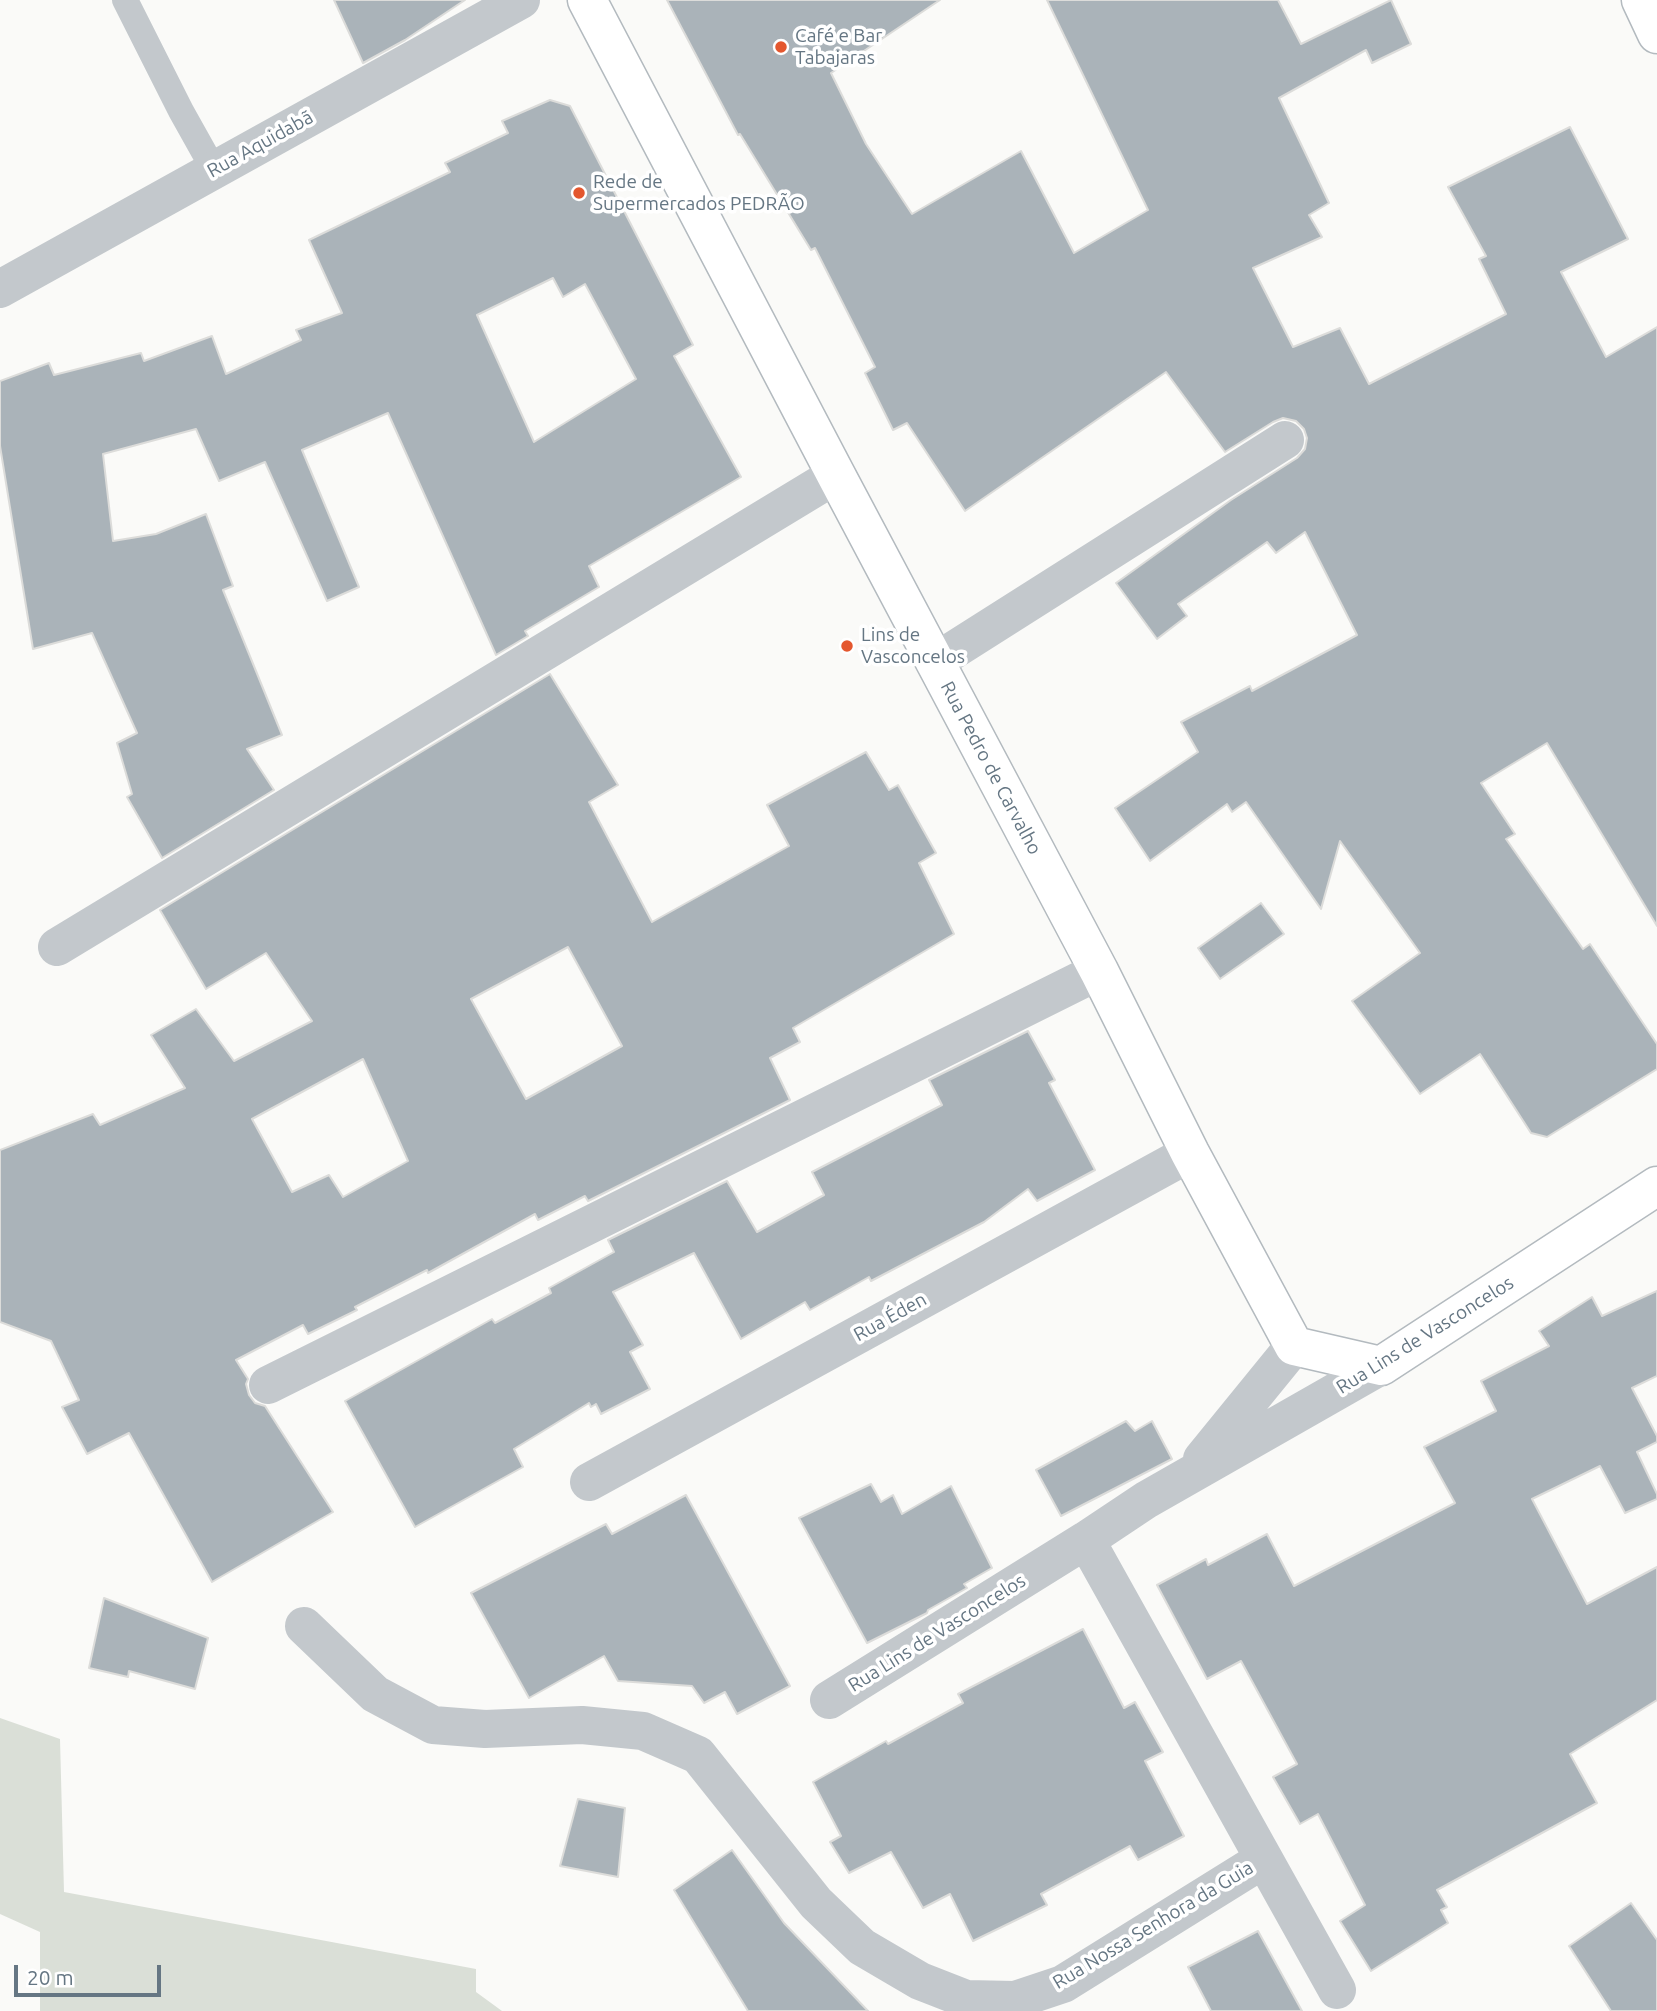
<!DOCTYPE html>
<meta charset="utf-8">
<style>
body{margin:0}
#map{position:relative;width:1657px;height:2011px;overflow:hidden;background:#fafaf8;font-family:Ubuntu,sans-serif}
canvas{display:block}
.scale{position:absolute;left:14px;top:1965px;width:147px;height:32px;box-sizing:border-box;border:4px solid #657683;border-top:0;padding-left:9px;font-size:21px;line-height:24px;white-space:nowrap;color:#657683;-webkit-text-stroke:5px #fff;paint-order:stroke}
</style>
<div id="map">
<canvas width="1657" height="2011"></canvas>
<div class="scale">20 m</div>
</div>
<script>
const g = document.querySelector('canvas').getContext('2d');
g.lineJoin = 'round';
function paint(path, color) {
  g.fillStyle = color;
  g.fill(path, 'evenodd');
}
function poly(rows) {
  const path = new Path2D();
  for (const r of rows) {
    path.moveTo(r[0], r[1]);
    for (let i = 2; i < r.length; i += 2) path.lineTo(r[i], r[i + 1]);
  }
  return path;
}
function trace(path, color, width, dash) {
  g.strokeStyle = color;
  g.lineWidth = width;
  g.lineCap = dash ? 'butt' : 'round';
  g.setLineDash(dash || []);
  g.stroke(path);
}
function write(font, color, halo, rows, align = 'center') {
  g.font = font + ' Ubuntu,sans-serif';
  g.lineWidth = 7;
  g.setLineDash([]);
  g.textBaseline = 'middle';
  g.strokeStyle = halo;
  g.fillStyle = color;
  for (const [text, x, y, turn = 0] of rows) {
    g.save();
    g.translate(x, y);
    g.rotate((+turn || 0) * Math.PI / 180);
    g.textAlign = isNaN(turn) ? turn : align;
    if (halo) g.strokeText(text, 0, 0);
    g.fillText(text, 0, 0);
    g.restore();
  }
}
paint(poly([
 [0,1718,60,1739,64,1892,476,1969,476,1992,502,2011,40,2011,40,1932,0,1914]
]), '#dadfd7');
const building = poly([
 [334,0,465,0,405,40,363,63,334,0],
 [667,0,940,0,831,73,866,144,912,214,1021,151,1074,253,1148,210,1047,0,1278,0,1301,44,1391,0,1411,44,1372,63,1366,50,1279,98,1329,203,1309,215,1322,237,1253,268,1293,347,1340,328,1369,384,1506,314,1479,259,1486,256,1448,187,1570,127,1628,239,1561,272,1606,357,1657,327,1657,926,1547,743,1481,783,1515,834,1506,839,1583,949,1590,944,1657,1044,1657,1069,1547,1137,1531,1133,1480,1054,1420,1094,1352,1001,1420,953,1340,841,1321,909,1246,802,1232,812,1227,804,1150,861,1115,808,1198,752,1181,722,1250,686,1252,691,1357,635,1305,532,1276,553,1267,542,1178,604,1187,616,1157,639,1116,583,1231,500,1297,458,1305,449,1307,438,1304,429,1296,421,1283,418,1273,422,1225,452,1166,372,965,511,907,423,893,430,865,373,875,367,815,248,811,250,740,134,738,135,667,0],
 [550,100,570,106,693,345,674,356,741,477,589,566,599,587,525,631,528,636,496,655,388,413,302,450,359,587,327,601,265,462,219,481,196,429,103,454,113,541,156,534,206,514,233,586,223,590,282,735,247,749,274,790,162,858,127,797,132,794,117,743,137,733,92,633,33,649,0,446,0,381,49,363,54,375,141,353,144,361,212,336,226,374,301,340,296,330,342,313,309,240,450,172,445,163,508,133,502,121,550,100],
 [553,278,563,297,585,284,636,379,534,442,477,315,553,278],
 [550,674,618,785,589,802,652,922,789,846,767,805,866,752,889,790,898,785,936,853,919,863,954,934,793,1028,800,1042,770,1058,790,1100,588,1201,585,1196,538,1220,535,1214,428,1273,427,1270,355,1307,357,1310,308,1334,303,1325,236,1360,248,1379,246,1384,249,1395,255,1403,265,1406,333,1512,212,1582,129,1433,87,1454,62,1407,79,1400,51,1341,0,1322,0,1150,93,1114,100,1125,185,1088,151,1035,196,1009,234,1061,312,1021,266,953,206,989,160,910,550,674],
 [568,947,622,1046,526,1099,471,999,568,947],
 [363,1059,408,1161,343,1197,329,1175,292,1192,252,1119,363,1059],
 [1261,903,1284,934,1220,979,1198,948,1261,903],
 [1028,1031,1055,1080,1049,1083,1095,1170,1037,1201,1028,1189,984,1222,871,1281,869,1277,810,1310,805,1302,741,1339,694,1253,613,1292,643,1345,630,1352,650,1389,601,1414,596,1404,591,1407,589,1403,514,1449,523,1467,415,1527,345,1401,492,1319,495,1323,551,1293,549,1288,614,1252,608,1240,727,1181,757,1232,824,1195,812,1172,942,1105,929,1080,1028,1031],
 [1657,1291,1657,1376,1632,1388,1657,1436,1657,1442,1637,1452,1657,1494,1657,1499,1625,1513,1600,1466,1532,1499,1587,1604,1657,1567,1657,1700,1570,1754,1597,1803,1437,1890,1447,1907,1441,1910,1448,1923,1371,1971,1340,1921,1365,1905,1318,1814,1300,1824,1273,1777,1297,1764,1241,1661,1207,1679,1157,1585,1206,1559,1208,1565,1267,1534,1294,1586,1455,1503,1424,1447,1496,1411,1481,1381,1549,1346,1539,1331,1592,1297,1602,1316,1657,1291],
 [1126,1421,1135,1431,1152,1421,1172,1459,1061,1516,1036,1470,1126,1421],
 [871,1484,881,1502,893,1495,902,1514,951,1486,992,1568,964,1584,967,1588,928,1610,927,1613,867,1643,799,1518,871,1484],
 [686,1495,790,1686,737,1714,725,1692,704,1703,692,1686,618,1681,604,1656,529,1698,471,1593,606,1524,612,1534,686,1495],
 [104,1598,208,1638,195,1689,129,1671,128,1677,89,1668,104,1598],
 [1083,1629,1124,1708,1135,1702,1163,1752,1145,1761,1184,1836,1138,1860,1130,1846,1041,1894,1047,1905,973,1941,950,1894,923,1908,891,1852,849,1873,830,1842,841,1836,813,1782,886,1741,888,1744,963,1703,958,1694,1083,1629],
 [578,1799,625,1808,618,1877,560,1866,578,1799],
 [732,1850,784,1923,868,2011,748,2011,674,1890,732,1850],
 [1631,1903,1657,1940,1657,2011,1611,2011,1569,1946,1631,1903],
 [1258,1931,1302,2011,1211,2011,1188,1967,1258,1931]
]);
paint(building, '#aab3b9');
trace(building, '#dcdcda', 2);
const secondary = poly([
 [587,0,836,475,1099,971,1190,1153,1294,1346,1381,1366,1657,1186],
 [1641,0,1657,34]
]);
trace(secondary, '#b3babf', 41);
trace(poly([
 [125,0,181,111,214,170]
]), '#c3c8cc', 26);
trace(poly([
 [0,289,521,0],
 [935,662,1285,440],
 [57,947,836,475],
 [268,1385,1099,971],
 [1202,1459,1294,1346],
 [589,1482,1190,1153],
 [1086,1540,1337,1990],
 [304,1626,375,1694,433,1725,485,1729,582,1725,643,1731,698,1755,816,1903,862,1947,920,1981,966,1999,1015,2000,1063,1984,1264,1859],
 [829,1700,1086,1540,1146,1500,1381,1366]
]), '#c3c8cc', 38);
trace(secondary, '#fff', 38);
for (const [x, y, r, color] of [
 [781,47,7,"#e4572e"],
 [579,193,7,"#e4572e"],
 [847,646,7,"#e4572e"]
]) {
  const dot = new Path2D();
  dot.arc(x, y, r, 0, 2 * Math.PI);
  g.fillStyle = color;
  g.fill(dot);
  trace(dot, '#fff', 2.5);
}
write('19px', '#657683', '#fff', [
 ["Café e Bar",795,36],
 ["Tabajaras",795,58],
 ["Rede de",593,182],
 ["Supermercados PEDRÃO",593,204],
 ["Lins de",861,635],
 ["Vasconcelos",861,657]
], 'left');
write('19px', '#657683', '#fff', [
 ["Rua Aquidabã",260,144,-29],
 ["Rua Pedro de Carvalho",991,768,62],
 ["Rua Éden",890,1317,-29],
 ["Rua Lins de Vasconcelos",1425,1335,-32],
 ["Rua Lins de Vasconcelos",937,1633,-32],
 ["Rua Nossa Senhora da Guia",1153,1925,-31]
]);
</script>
